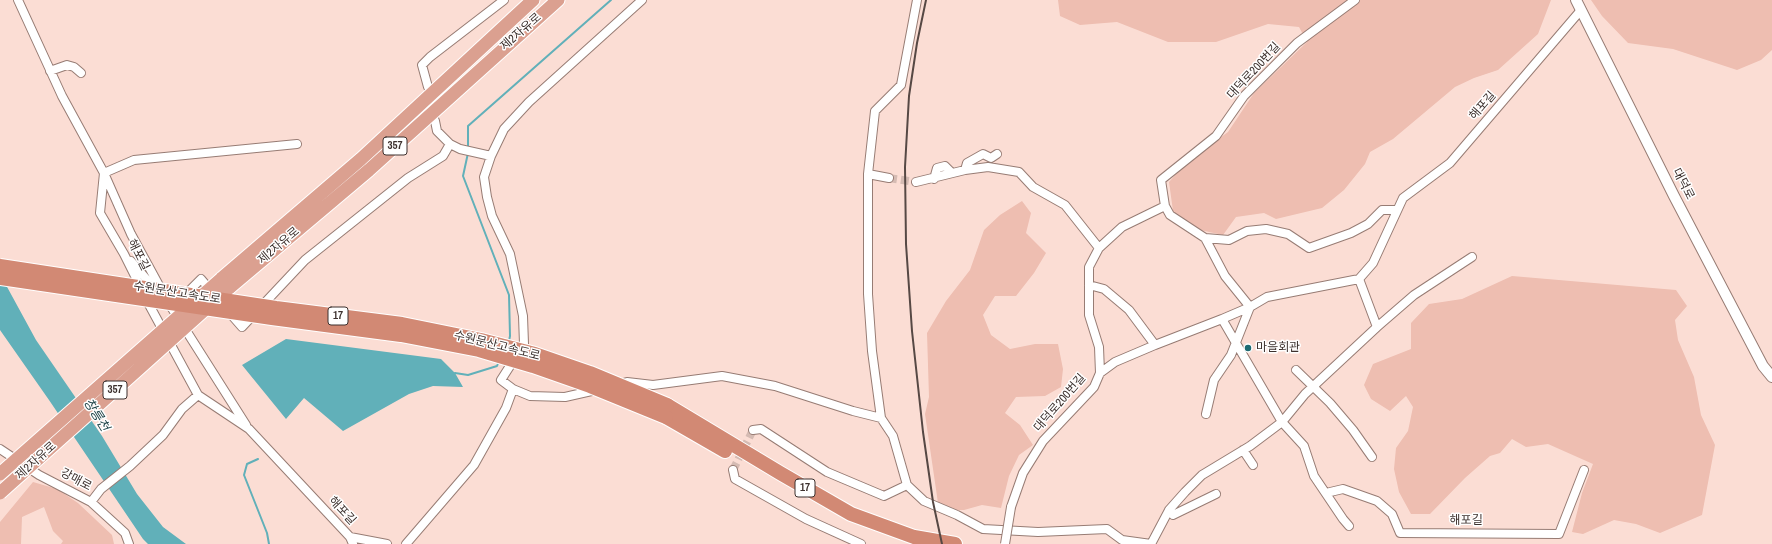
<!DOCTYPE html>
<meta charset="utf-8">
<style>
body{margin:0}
canvas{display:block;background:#fbddd4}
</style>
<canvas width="1772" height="544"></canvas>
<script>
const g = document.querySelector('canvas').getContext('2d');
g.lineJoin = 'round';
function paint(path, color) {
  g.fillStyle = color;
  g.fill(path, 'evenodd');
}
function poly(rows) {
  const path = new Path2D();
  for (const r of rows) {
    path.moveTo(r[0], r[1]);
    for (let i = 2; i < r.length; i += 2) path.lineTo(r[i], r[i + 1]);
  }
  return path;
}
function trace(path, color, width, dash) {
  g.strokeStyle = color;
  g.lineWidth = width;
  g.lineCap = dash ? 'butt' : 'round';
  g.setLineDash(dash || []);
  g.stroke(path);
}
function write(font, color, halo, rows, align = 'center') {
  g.font = font + ' "Archivo Narrow","Noto Sans KR",sans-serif';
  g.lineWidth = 3;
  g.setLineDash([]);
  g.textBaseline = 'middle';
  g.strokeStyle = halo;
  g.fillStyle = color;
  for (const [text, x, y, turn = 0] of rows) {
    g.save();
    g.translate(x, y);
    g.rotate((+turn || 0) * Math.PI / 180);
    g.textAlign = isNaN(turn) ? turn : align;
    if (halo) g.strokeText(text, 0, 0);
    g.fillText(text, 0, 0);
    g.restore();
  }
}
paint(poly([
 [1058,0,1551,0,1538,34,1498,70,1474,78,1455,87,1393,139,1370,152,1365,164,1344,190,1322,208,1276,219,1264,213,1236,217,1223,235,1191,228,1173,211,1169,182,1187,162,1228,132,1254,93,1307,42,1299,27,1268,24,1216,42,1168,42,1117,22,1080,25,1060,16],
 [1591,0,1772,0,1772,50,1761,60,1737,70,1673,49,1628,43,1602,16],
 [1022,201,1031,213,1026,233,1046,253,1034,273,1016,296,995,296,983,315,991,335,1010,349,1035,344,1058,344,1063,369,1061,387,1045,396,1016,397,1005,413,1020,425,1033,445,1019,455,1009,476,1001,508,982,505,964,510,939,510,925,414,929,397,927,333,946,301,970,270,984,230,1000,215],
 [1512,276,1676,290,1687,306,1675,320,1678,340,1694,377,1701,415,1715,445,1702,515,1660,533,1636,524,1614,520,1583,534,1572,532,1582,493,1593,464,1548,444,1526,447,1512,439,1500,453,1490,456,1465,478,1430,514,1411,514,1399,492,1394,469,1396,448,1408,431,1413,407,1406,396,1390,411,1371,399,1364,385,1373,364,1411,349,1411,323,1429,304,1462,299],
 [33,482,57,489,78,503,112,535,114,544,61,544,63,541,53,531,44,507,22,517,21,544,0,544,0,522]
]), '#eebeb1');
paint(poly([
 [0,274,36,340,102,436,137,494,163,527,186,544,148,544,143,539,49,400,0,330],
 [286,339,441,359,455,373,463,387,433,386,409,394,343,431,304,398,286,419,242,365]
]), '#61b0b9');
trace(poly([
 [468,149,468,126,611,0],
 [468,153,463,176,509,295,510,336,509,341],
 [455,373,468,375,497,366,499,361],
 [258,459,247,464,244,475,267,533,269,544]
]), '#61b0b9', 2);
trace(poly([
 [889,178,916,182],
 [733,470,753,430]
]), '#d5bbb3', 8, [8, 4]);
const minor = poly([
 [18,0,62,96,104,173,100,213,124,254,141,288],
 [50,71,67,65,74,67,81,73],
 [428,87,422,65,430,57,504,0],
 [435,121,437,131,450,144,460,149,491,156],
 [965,170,967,163,983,154,991,158,997,154],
 [868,174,889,178],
 [934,179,937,168,945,166,952,173],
 [916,182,965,170,988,167,1019,172,1033,187,1065,205,1099,248],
 [1165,206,1170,215,1205,238,1225,276,1250,307,1222,319],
 [1205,238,1229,240,1247,231,1266,229,1288,234,1309,248,1351,233,1368,224,1382,210,1397,210],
 [131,261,155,289],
 [1089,285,1104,289,1129,310,1155,345,1222,319,1282,422,1304,446,1314,476,1343,519,1349,526],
 [162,291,131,234,104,173,134,160,297,144],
 [184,296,201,279,212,292],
 [146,299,198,395,249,429,350,537,353,544],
 [168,302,246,425],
 [228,311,242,327,305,260,408,178,443,156,450,144],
 [1377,327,1414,295,1472,257],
 [1296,370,1330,403,1353,430,1372,457],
 [1100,373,1115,362,1155,345],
 [620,384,627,382,653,385,722,376,775,386,853,411,881,418,872,351,868,294,868,174,875,111,901,85,917,0],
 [513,389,530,396,565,397,596,390],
 [1206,414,1214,380,1231,355,1250,307,1267,297,1359,279],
 [881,418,893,436,907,485,924,501,957,515,983,529,1038,532,1107,529,1122,540,1151,544,1169,510,1185,492,1202,475,1250,446,1282,422,1305,394,1377,327,1359,279,1373,263,1403,198,1450,163,1581,10],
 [753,430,761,429,827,472,884,496,907,485],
 [0,449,39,475,91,502,125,533,129,544],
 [1243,450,1253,465],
 [733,470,735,479,806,519,861,544],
 [1326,493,1343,489,1377,501,1392,514,1400,533,1559,534,1584,470],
 [91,502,101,489,130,466,163,435,182,409,198,395],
 [1011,507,1023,473,1043,441,1094,387,1100,373,1099,347,1089,315,1089,267,1099,248,1122,227,1165,206,1161,180,1216,136,1244,96,1297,43,1355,0],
 [1169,510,1173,515,1216,494],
 [350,537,387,544],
 [406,544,474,465,506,408,513,389,501,380,524,344,523,316,510,254,492,216,487,197,484,177,491,156,504,129,529,102,642,0]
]);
const tertiary = poly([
 [1576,0,1674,196,1763,366,1772,377]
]);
const trunk = poly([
 [221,279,361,159,533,0],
 [229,288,369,170,558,0]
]);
const motorway = poly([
 [667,405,780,473,851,514,914,537,955,544],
 [666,417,725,451]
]);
trace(minor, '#977c74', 10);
trace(tertiary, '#977c74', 12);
trace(trunk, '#fff', 15);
trace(motorway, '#fff', 16);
trace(minor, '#fff', 8);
trace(tertiary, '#fff', 10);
trace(trunk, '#dba090', 13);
trace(motorway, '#d28974', 14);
trace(poly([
 [926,0,917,43,909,96,905,167,906,244,912,331,923,432,933,502,942,544]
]), '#564844', 2);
const minorBridge = poly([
 [1005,544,1011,507]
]);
const trunkBridge = poly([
 [0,474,221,279],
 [0,493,229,288]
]);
const motorwayBridge = poly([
 [0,266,276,308,402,324,481,340,535,354,590,373,667,405],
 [0,278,272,318,401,335,479,350,533,366,590,386,666,417]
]);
trace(minorBridge, '#977c74', 10, []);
trace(trunkBridge, '#fff', 15, []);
trace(motorwayBridge, '#fff', 16, []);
trace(minorBridge, '#fff', 8);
trace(trunkBridge, '#dba090', 13);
trace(motorwayBridge, '#d28974', 14);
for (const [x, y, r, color] of [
 [1248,348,4,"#1e6a72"]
]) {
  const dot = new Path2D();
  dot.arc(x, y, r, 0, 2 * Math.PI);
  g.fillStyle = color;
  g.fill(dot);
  trace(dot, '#fff', 1.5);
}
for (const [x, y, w] of [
 [395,146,24],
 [338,316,20],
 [115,390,24],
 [805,488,20]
]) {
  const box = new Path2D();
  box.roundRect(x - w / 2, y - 9, w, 18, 3);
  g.fillStyle = '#fff';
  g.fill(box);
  trace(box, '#3d312e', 1);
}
write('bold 11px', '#3d312e', null, [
 ["357",395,146],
 ["17",338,316],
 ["357",115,390],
 ["17",805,488]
]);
write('12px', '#3d312e', '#fff', [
 ["제2자유로",521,32,-41],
 ["대덕로200번길",1254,71,-47],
 ["해포길",1483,106,-49],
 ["대덕로",1683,184,63],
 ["제2자유로",279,246,-40],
 ["해포길",138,255,63],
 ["수원문산고속도로",177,293,9],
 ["수원문산고속도로",497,346,14],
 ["대덕로200번길",1060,403,-49],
 ["제2자유로",36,461,-42],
 ["강매로",76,480,28],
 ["해포길",342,511,47],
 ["해포길",1466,521]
]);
write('12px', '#3d312e', '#fff', [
 ["마을회관",1256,348]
], 'left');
write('italic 13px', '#20454a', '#fff', [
 ["창릉천",96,415,58]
]);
</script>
